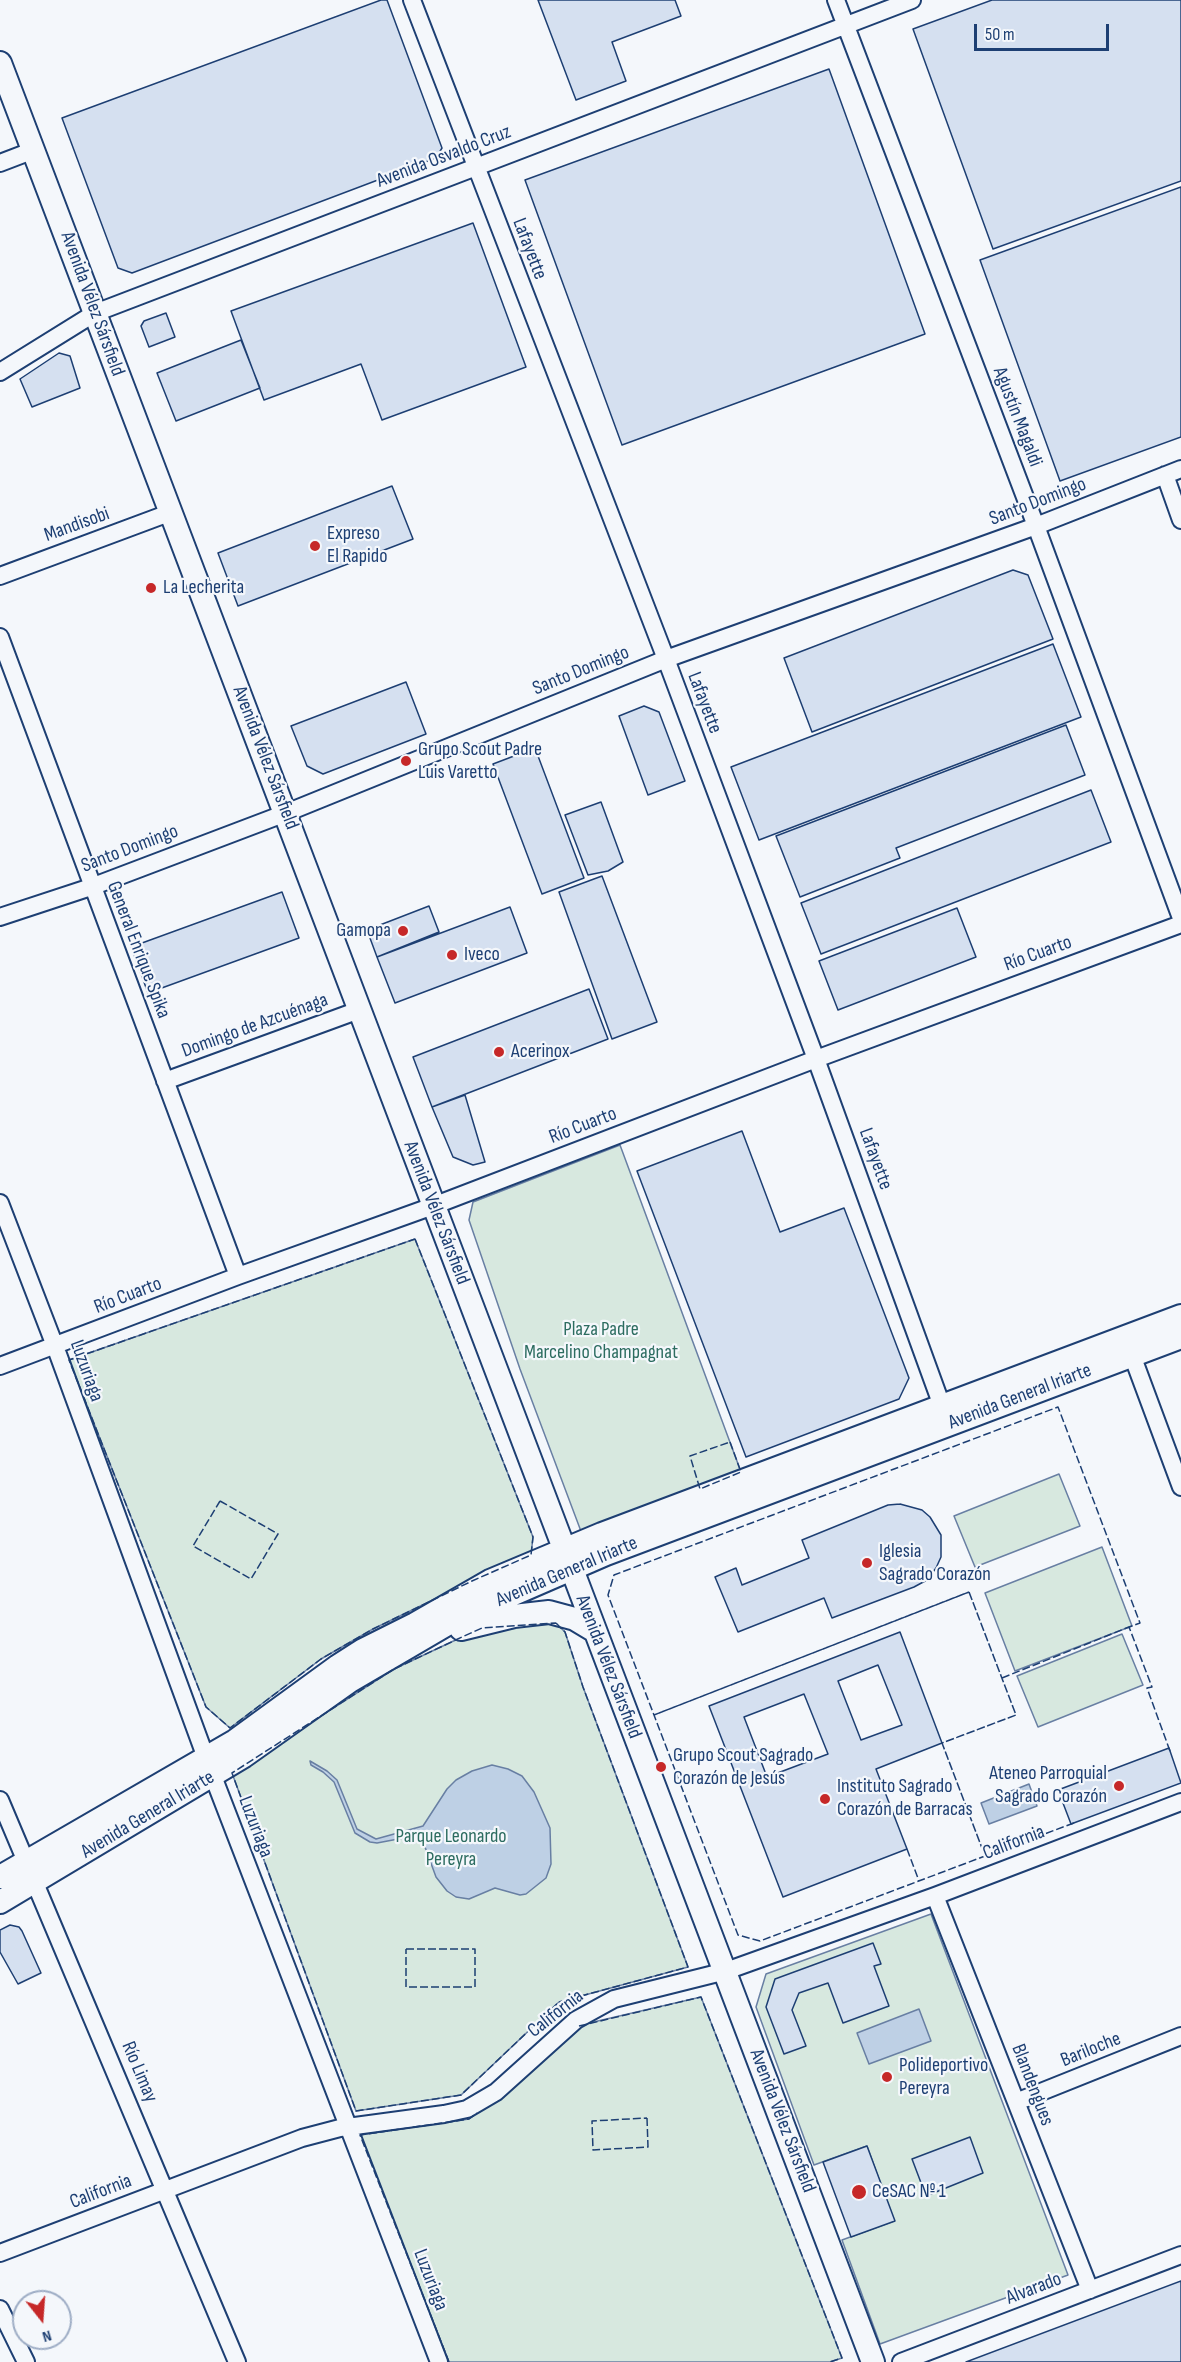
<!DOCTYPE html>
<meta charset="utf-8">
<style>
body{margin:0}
#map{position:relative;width:1181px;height:2362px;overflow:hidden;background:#f4f7fb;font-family:"Sofia Sans Condensed",sans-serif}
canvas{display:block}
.north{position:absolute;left:12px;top:2290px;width:60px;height:60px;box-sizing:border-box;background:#f4f7fb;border:2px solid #9eadc5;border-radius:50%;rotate:163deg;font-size:16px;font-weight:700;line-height:24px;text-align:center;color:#1d3f73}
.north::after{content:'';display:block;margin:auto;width:21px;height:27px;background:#c62828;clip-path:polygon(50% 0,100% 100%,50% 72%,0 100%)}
.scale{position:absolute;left:974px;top:24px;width:135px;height:27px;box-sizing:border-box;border:3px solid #1d3f73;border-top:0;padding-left:8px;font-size:18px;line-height:21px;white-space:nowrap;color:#1d3f73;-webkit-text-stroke:4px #f4f7fb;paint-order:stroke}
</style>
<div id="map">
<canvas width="1181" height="2362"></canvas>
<div class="north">N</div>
<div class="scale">50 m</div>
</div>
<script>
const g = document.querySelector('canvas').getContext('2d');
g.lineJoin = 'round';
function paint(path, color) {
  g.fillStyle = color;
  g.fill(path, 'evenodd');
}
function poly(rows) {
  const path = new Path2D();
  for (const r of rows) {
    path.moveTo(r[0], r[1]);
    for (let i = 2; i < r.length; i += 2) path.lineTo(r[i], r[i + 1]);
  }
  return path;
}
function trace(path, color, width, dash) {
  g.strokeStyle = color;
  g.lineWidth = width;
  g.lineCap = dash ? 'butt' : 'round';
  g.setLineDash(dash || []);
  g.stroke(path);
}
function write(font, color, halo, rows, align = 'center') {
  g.font = font + ' "Sofia Sans Condensed",sans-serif';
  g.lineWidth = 4.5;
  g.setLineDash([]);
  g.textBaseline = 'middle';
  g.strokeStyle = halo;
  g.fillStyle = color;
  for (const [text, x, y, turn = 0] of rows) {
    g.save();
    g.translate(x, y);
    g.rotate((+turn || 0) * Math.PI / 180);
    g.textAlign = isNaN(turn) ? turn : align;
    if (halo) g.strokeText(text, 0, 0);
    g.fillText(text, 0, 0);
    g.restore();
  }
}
const green = poly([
 [620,1145,741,1472,582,1534,520,1369,469,1220,473,1202,620,1145],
 [415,1239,533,1537,531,1555,472,1581,373,1629,321,1659,230,1728,206,1707,69,1360,415,1239],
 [1059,1474,1080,1526,975,1567,954,1516,1059,1474],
 [1102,1547,1132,1626,1015,1671,985,1593,1102,1547],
 [556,1623,565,1632,583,1687,688,1967,559,2002,461,2095,356,2111,232,1773,394,1669,462,1637,482,1628,556,1623],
 [1122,1634,1143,1685,1038,1727,1017,1676,1122,1634],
 [931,1914,1068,2275,880,2344,842,2240,894,2221,867,2146,814,2165,756,2007,766,1974,931,1914],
 [701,1997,842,2358,830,2362,449,2362,360,2135,469,2119,572,2027,701,1997]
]);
paint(green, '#d7e8df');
trace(green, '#687fa3', 1.5);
const water = poly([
 [310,1761,327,1771,337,1780,357,1829,376,1839,423,1826,447,1789,456,1780,472,1771,492,1765,508,1769,522,1776,534,1792,550,1828,551,1864,546,1878,526,1894,520,1895,495,1888,469,1899,456,1897,447,1891,436,1877,425,1847,421,1841,414,1836,377,1843,370,1842,355,1833,334,1782,323,1772,311,1765,310,1761],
 [1029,1784,1037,1806,989,1824,981,1803,1029,1784],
 [919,2009,931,2041,869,2064,857,2033,919,2009]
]);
paint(water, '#bed0e5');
trace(water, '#687fa3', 1.5);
const building = poly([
 [381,0,387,0,442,148,436,158,132,273,118,268,62,118,381,0],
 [538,0,675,0,681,16,612,42,626,81,576,100,538,0],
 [992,0,1181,0,1181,181,993,249,913,29,992,0],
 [829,69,925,334,622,445,525,180,829,69],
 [1181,187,1181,437,1060,481,980,260,1181,187],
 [473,223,526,367,382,420,361,364,264,400,231,311,473,223],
 [166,313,175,337,149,347,141,326,144,321,166,313],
 [241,340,260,388,176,421,157,373,241,340],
 [59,353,70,356,80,388,32,407,20,379,59,353],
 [392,486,413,539,238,606,218,553,392,486],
 [1013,570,1028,575,1053,639,812,732,784,658,1013,570],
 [1053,644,1081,717,759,840,731,767,1053,644],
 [406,682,426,734,323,774,307,766,291,726,406,682],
 [644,706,659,712,685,781,648,795,619,716,644,706],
 [1066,725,1085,775,896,848,900,858,800,897,776,836,1066,725],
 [535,748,584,878,542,894,493,764,535,748],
 [1091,790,1111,842,821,954,801,903,1091,790],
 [601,802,623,862,608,871,588,875,565,815,601,802],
 [602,876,657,1022,612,1039,559,892,602,876],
 [282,892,299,938,148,993,131,947,282,892],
 [429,906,439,932,377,957,367,930,429,906],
 [510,907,527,953,395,1003,377,957,510,907],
 [957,908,976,957,838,1010,819,961,957,908],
 [589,989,608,1039,432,1107,413,1057,589,989],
 [465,1095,485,1162,473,1165,453,1157,432,1107,465,1095],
 [742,1131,780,1232,844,1208,909,1378,899,1399,746,1457,637,1171,742,1131],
 [900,1504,922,1510,930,1517,941,1535,941,1557,936,1568,927,1580,914,1587,832,1618,824,1598,738,1632,715,1577,736,1568,742,1585,809,1558,802,1540,888,1505,900,1504],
 [900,1632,942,1743,876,1769,907,1849,783,1897,709,1706,900,1632],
 [878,1665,902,1725,861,1740,838,1681,878,1665],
 [804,1694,828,1754,767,1777,744,1717,804,1694],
 [1169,1748,1181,1783,1071,1824,1058,1790,1169,1748],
 [10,1925,19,1927,22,1931,41,1973,18,1984,0,1952,0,1930,10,1925],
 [873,1943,881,1964,874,1966,889,2006,843,2023,828,1983,799,1993,792,2010,806,2046,784,2054,766,2007,775,1979,873,1943],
 [970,2137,983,2173,926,2196,912,2159,970,2137],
 [867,2146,895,2221,851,2237,823,2162,867,2146],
 [1181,2281,1181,2362,966,2362,1181,2281]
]);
paint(building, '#d5e0f0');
trace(building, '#1d3f73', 1.5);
const street = poly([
 [412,0,666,659,816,1059,946,1417],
 [836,0,1036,526,1181,918],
 [0,163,34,150],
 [0,372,95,313,912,0],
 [1165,475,1181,520],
 [0,576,169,513],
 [0,637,238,1276],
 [0,917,91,887,286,813,666,659,1036,526,1181,469],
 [165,1081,359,1010],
 [0,1203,55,1346,206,1758,439,2362],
 [1129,1347,1181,1487],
 [0,1366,238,1276,433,1206,816,1059,1181,924],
 [0,1800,237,2362],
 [935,1896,1090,2290],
 [1016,2102,1181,2036],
 [0,2253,302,2138,340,2128,444,2114,467,2109,496,2092,576,2020,614,1999,726,1971,935,1896,1181,1802],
 [0,2309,26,2362],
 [901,2362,1181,2255]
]);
const secondary = poly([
 [0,63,873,2362],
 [461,1629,514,1616,549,1612,575,1619,595,1631],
 [0,1877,235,1741,338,1666,363,1650,415,1624,490,1581,602,1534,1181,1316],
 [0,1902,244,1756,350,1681,456,1619,606,1554,1181,1337]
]);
trace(street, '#1d3f73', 20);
trace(secondary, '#1d3f73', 26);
trace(street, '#f4f7fb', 16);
trace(secondary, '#f4f7fb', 22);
trace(poly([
 [415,1239,533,1537,531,1555,472,1581,373,1629,321,1659,230,1728,206,1707,69,1360,415,1239],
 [730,1442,741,1472,700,1489,690,1456,730,1442],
 [220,1501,278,1534,251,1579,193,1546,220,1501],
 [969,1592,1016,1715,942,1743,985,1856,760,1941,738,1935,654,1715,969,1592],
 [556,1623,565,1632,583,1687,688,1967,559,2002,461,2095,356,2111,232,1773,394,1669,462,1637,482,1628,556,1623],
 [1002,1678,1129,1627],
 [1074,1823,985,1856,942,1743,1016,1715,969,1592,654,1715,608,1595,614,1575,1058,1407,1140,1623,1129,1627,1152,1687,1147,1688,1170,1751],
 [907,1849,919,1881],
 [406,1949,475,1949,475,1987,406,1987,406,1949],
 [579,2026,701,1997,842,2358,830,2362],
 [647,2118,648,2147,593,2150,592,2121,647,2118],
 [449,2362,360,2135,469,2119,477,2113]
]), '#1d3f73', 1.5, [8, 3]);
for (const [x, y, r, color] of [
 [315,546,6,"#c62828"],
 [151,588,6,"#c62828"],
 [406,761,6,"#c62828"],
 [403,931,6,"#c62828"],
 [452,955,6,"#c62828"],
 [499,1052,6,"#c62828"],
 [867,1563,6,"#c62828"],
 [661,1767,6,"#c62828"],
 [1119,1786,6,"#c62828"],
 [825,1799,6,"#c62828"],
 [887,2077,6,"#c62828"],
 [859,2192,8,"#c62828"]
]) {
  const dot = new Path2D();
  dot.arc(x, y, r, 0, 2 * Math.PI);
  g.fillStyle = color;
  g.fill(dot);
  trace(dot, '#f4f7fb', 2);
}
write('20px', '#1d3f73', '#f4f7fb', [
 ["Avenida Osvaldo Cruz",444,157,-21],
 ["Lafayette",529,249,69],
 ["Avenida Vélez Sársfield",92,304,70],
 ["Agustín Magaldi",1017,417,69],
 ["Santo Domingo",1038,502,-21],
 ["Mandisobi",77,525,-20],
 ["Santo Domingo",581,671,-22],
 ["Lafayette",704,703,69],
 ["Avenida Vélez Sársfield",265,758,69],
 ["Santo Domingo",130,849,-21],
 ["General Enrique Spika",138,950,69],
 ["Río Cuarto",1038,954,-20],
 ["Domingo de Azcuénaga",255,1026,-20],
 ["Río Cuarto",583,1126,-21],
 ["Lafayette",875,1159,70],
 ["Avenida Vélez Sársfield",436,1213,69],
 ["Río Cuarto",128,1296,-21],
 ["Luzuriaga",86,1371,70],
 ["Avenida General Iriarte",1020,1397,-21],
 ["Avenida General Iriarte",567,1572,-23],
 ["Avenida Vélez Sársfield",608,1667,69],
 ["Avenida General Iriarte",148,1815,-31],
 ["Luzuriaga",255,1827,69],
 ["California",1014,1843,-21],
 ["California",556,2014,-38],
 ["Bariloche",1091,2050,-22],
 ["Río Limay",139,2072,67],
 ["Blandengues",1032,2085,69],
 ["Avenida Vélez Sársfield",782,2121,69],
 ["California",101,2192,-21],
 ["Luzuriaga",430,2280,69],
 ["Alvarado",1034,2289,-21]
]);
write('20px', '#1d3f73', '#f4f7fb', [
 ["Expreso",327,534],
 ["El Rapido",327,557],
 ["La Lecherita",163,588],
 ["Grupo Scout Padre",418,750],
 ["Luis Varetto",418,773],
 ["Gamopa",391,931,"right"],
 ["Iveco",464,955],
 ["Acerinox",511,1052],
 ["Iglesia",879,1552],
 ["Sagrado Corazón",879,1575],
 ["Grupo Scout Sagrado",673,1756],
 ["Corazón de Jesús",673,1779],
 ["Ateneo Parroquial",1107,1774,"right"],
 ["Sagrado Corazón",1107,1797,"right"],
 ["Instituto Sagrado",837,1787],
 ["Corazón de Barracas",837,1810],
 ["Polideportivo",899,2066],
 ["Pereyra",899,2089],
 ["CeSAC Nº 1",872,2192]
], 'left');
write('20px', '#2c6c60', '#f4f7fb', [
 ["Plaza Padre",601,1330],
 ["Marcelino Champagnat",601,1353],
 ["Parque Leonardo",451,1837],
 ["Pereyra",451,1860]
]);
</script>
